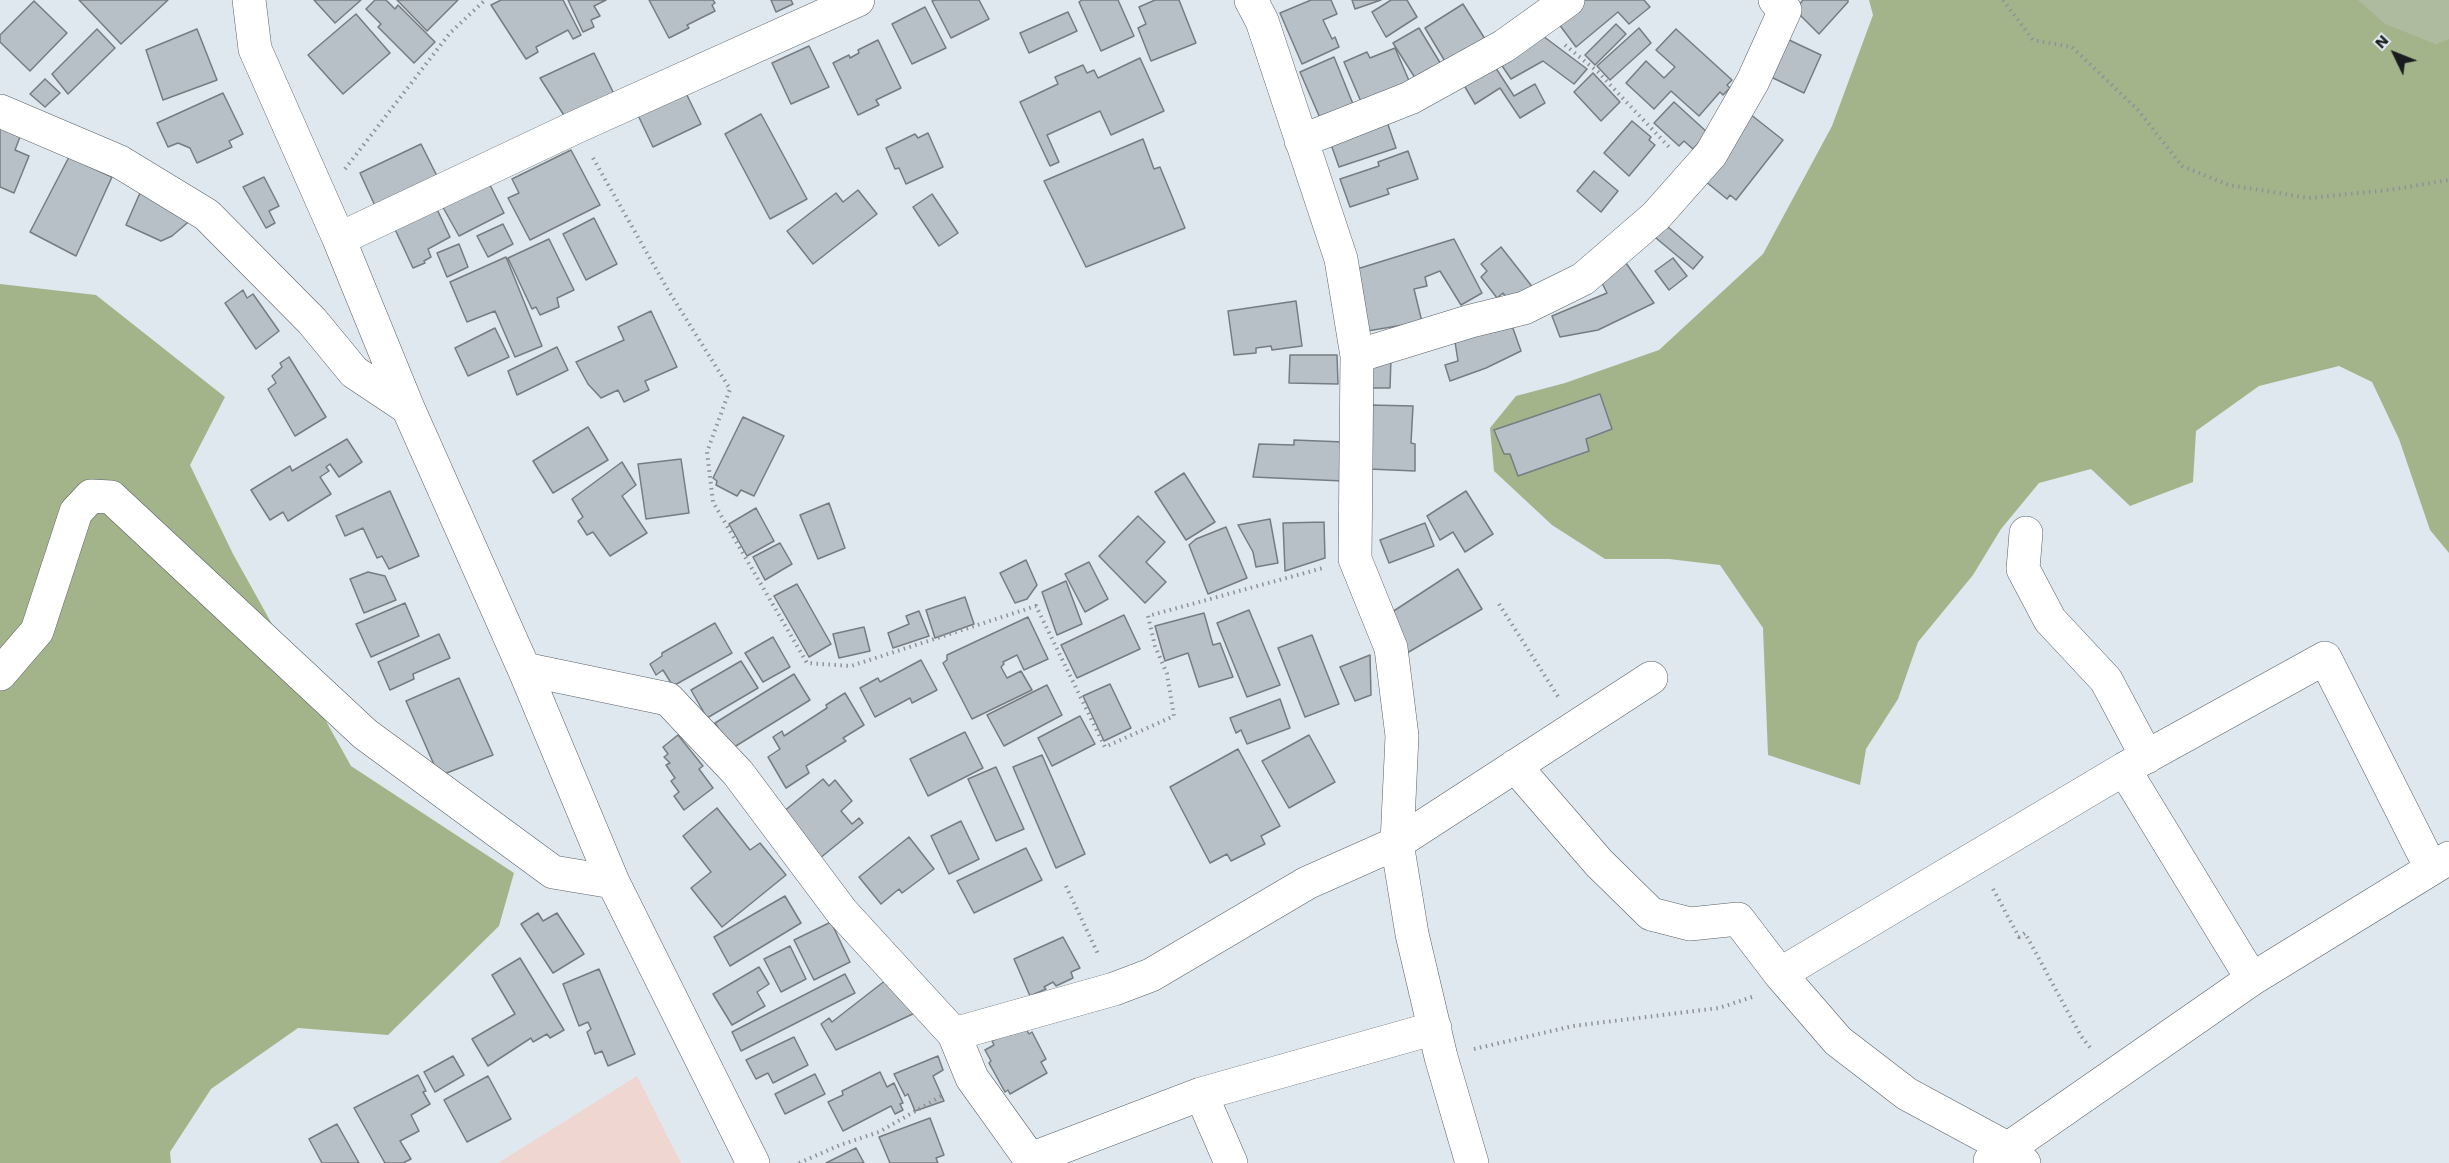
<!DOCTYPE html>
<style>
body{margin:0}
#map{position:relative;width:2449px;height:1163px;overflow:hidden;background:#dfe8ef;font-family:"Work Sans",sans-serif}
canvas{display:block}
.north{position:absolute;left:2365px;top:24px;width:60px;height:60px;-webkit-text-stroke:4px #dfe8ef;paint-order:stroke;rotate:313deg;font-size:16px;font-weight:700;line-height:24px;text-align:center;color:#191c1e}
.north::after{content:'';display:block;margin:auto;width:21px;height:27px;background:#191c1e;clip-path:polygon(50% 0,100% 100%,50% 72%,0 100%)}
</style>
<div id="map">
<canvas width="2449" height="1163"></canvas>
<div class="north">N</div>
</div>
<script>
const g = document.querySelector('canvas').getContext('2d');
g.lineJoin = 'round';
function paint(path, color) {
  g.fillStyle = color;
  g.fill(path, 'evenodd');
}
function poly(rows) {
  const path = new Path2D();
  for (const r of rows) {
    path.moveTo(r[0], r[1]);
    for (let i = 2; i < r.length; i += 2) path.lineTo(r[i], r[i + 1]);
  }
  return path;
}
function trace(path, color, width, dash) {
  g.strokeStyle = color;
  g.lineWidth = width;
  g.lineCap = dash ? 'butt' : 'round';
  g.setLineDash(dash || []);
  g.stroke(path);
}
paint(poly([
 [637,1076,681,1163,498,1163]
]), '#f0d6d1');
paint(poly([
 [2251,0,2449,0,2449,47]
]), '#afbb9f');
paint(poly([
 [1869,0,2358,0,2385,24,2436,44,2449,39,2449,553,2430,530,2399,439,2372,382,2339,366,2259,386,2196,431,2193,482,2130,506,2091,469,2039,483,2001,529,1973,575,1918,642,1898,699,1866,749,1860,785,1768,755,1763,628,1720,565,1669,559,1605,559,1552,525,1494,471,1490,428,1516,396,1565,383,1659,350,1763,254,1832,126,1873,15],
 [0,284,96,295,225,397,190,465,233,554,351,766,514,873,499,926,388,1035,298,1028,211,1089,170,1152,171,1163,0,1163]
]), '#a3b48b');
const building = poly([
 [79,0,168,0,121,44,79,0],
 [314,0,361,0,335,23,314,0],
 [375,0,386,0,395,9,398,5,435,42,414,63,378,27,381,24,366,9,375,0],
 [397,0,458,0,427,31,397,0],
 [501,0,563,0,581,35,573,39,568,30,536,47,538,52,526,59,491,5,501,0],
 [568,0,606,0,594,6,600,16,591,20,594,27,583,32,568,0],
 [649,0,713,0,715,3,712,5,715,11,687,25,689,28,669,38,649,0],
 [771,0,791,0,793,4,776,12,771,0],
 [935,0,979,0,989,19,951,38,932,1,935,0],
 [1082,0,1118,0,1134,36,1101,51,1079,2,1082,0],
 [1155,0,1179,0,1196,43,1151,61,1138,28,1146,24,1139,7,1155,0],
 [1311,0,1331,0,1337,14,1323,20,1332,39,1335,37,1339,47,1302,64,1280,13,1311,0],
 [1352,0,1381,0,1355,9,1352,0],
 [1391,0,1407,0,1417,17,1386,37,1372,12,1391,0],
 [1573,0,1644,0,1650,7,1629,24,1618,12,1576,47,1553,16,1573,0],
 [1803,0,1848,0,1848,2,1819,34,1795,10,1803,0],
 [34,1,67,33,30,71,0,42,0,35,34,1],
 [1463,4,1485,39,1446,63,1425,28,1463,4],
 [925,7,946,48,912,64,892,24,925,7],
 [1068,12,1077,31,1029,53,1020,33,1068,12],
 [356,14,390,53,343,94,308,55,356,14],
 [1616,24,1626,34,1595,65,1585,55,1616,24],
 [1419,28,1442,66,1417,81,1393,43,1419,28],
 [1639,28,1651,43,1610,80,1597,66,1639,28],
 [97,29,115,48,68,94,52,74,97,29],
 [197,29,217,80,163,100,146,50,197,29],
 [1676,29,1732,80,1727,85,1730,88,1723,95,1720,92,1699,116,1671,91,1654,109,1626,83,1646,61,1664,78,1675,67,1656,50,1676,29],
 [1535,30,1587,69,1574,84,1543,61,1511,79,1494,54,1535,30],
 [1787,39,1821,55,1804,93,1769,76,1787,39],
 [878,40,901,88,876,100,879,105,858,115,833,63,849,55,850,58,859,53,858,50,878,40],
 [809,46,829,87,791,104,772,63,809,46],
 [1395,48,1410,83,1362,104,1344,62,1367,52,1370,58,1395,48],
 [594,53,616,98,567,120,540,78,594,53],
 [1488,56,1514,96,1535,84,1545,103,1520,118,1500,88,1475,104,1458,75,1488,56],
 [1334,57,1353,104,1320,118,1300,72,1334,57],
 [1140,58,1164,111,1111,135,1100,111,1047,135,1059,162,1050,166,1020,102,1058,84,1055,77,1083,65,1087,73,1094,70,1098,78,1140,58],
 [1593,73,1620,102,1601,121,1574,92,1593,73],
 [45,79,60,93,45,107,30,94,45,79],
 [684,89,701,124,653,147,636,111,684,89],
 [223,93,243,134,229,141,232,147,197,163,190,148,178,143,168,147,157,123,223,93],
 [1674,102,1708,133,1693,149,1684,141,1679,146,1654,123,1674,102],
 [1384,113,1396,148,1339,167,1327,133,1384,113],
 [761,114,807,199,770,219,725,134,761,114],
 [1750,114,1783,140,1736,200,1730,195,1727,199,1700,177,1750,114],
 [1632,121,1651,137,1649,140,1655,145,1629,176,1604,153,1632,121],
 [0,128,20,137,15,150,29,156,14,193,0,187,0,128],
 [928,133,943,167,906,184,899,168,895,169,886,148,915,134,918,138,928,133],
 [1143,139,1154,169,1160,167,1185,228,1086,267,1044,181,1143,139],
 [421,144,438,178,376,208,360,173,421,144],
 [571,150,600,205,530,240,508,198,519,193,512,179,571,150],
 [1408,151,1418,179,1387,189,1389,194,1350,207,1340,179,1379,166,1378,162,1408,151],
 [69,157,112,177,76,256,30,232,69,157],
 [1594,171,1618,191,1601,212,1577,191,1594,171],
 [264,177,279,206,269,211,275,223,266,228,243,187,264,177],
 [487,179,504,213,459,236,440,202,487,179],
 [858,190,877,214,813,264,787,231,836,193,843,202,858,190],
 [140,193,193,218,172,236,161,241,126,225,140,193],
 [932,194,958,233,939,246,913,207,932,194],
 [435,205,450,237,428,249,431,257,424,261,425,263,413,268,393,225,435,205],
 [594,218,617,264,586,280,563,234,594,218],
 [1661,221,1703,257,1693,269,1650,233,1661,221],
 [503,224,513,244,488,257,477,236,503,224],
 [549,239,574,290,557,298,559,307,540,315,536,307,532,309,508,258,549,239],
 [1454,239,1482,293,1461,305,1440,271,1425,277,1427,286,1414,289,1422,322,1367,331,1357,269,1454,239],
 [459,244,468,267,447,277,437,253,459,244],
 [1501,247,1534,289,1513,306,1503,293,1497,298,1481,277,1487,271,1481,264,1501,247],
 [506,257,542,346,515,357,495,311,467,322,450,282,506,257],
 [1673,258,1687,276,1669,290,1655,271,1673,258],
 [1626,263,1654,303,1598,330,1560,337,1552,316,1607,293,1598,275,1626,263],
 [243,290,247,298,253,294,279,331,256,349,225,303,243,290],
 [1296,301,1302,346,1272,350,1271,346,1256,348,1256,353,1234,355,1228,311,1296,301],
 [651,311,677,367,645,381,649,390,624,402,618,390,601,398,588,384,576,362,624,340,618,327,651,311],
 [1510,320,1521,351,1486,368,1450,381,1445,365,1458,361,1455,342,1510,320],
 [495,328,509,357,468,376,455,348,495,328],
 [557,347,568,370,517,395,508,371,557,347],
 [1290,355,1337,355,1338,384,1289,383,1290,355],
 [289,357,326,417,295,436,268,389,276,383,272,376,282,367,280,363,289,357],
 [1373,357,1391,358,1390,388,1372,388,1373,357],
 [1600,394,1612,429,1586,439,1589,451,1518,476,1510,454,1504,454,1494,430,1600,394],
 [1370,405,1413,406,1411,443,1415,444,1415,471,1369,469,1370,405],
 [743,417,784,436,754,496,741,490,737,496,716,485,717,481,713,478,743,417],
 [588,427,608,460,553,493,533,461,588,427],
 [347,439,362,462,339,477,330,464,326,467,329,471,320,477,331,494,288,521,283,512,270,520,251,490,290,466,292,471,347,439],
 [1294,440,1344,442,1343,481,1253,477,1259,444,1294,445,1294,440],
 [681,459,689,513,646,519,638,464,681,459],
 [622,462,636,485,622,496,647,533,610,556,593,532,587,535,578,521,583,517,572,499,622,462],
 [1184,473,1215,522,1186,540,1155,492,1184,473],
 [390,491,419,556,389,569,382,556,377,558,363,528,345,536,336,516,390,491],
 [1466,491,1493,534,1465,552,1453,532,1440,540,1427,516,1466,491],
 [829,503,845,548,818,559,800,515,829,503],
 [756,508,774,541,747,556,729,524,756,508],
 [1138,516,1165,542,1146,562,1166,582,1145,603,1099,556,1138,516],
 [1270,519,1278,563,1256,567,1253,552,1238,525,1270,519],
 [1324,522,1325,558,1285,571,1283,523,1324,522],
 [1425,523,1434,546,1389,563,1380,540,1425,523],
 [1226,527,1247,578,1208,594,1189,545,1196,539,1226,527],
 [780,543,792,564,765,580,753,557,780,543],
 [1026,560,1037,585,1027,599,1015,603,1000,573,1026,560],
 [1089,562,1108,599,1085,612,1065,574,1089,562],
 [1458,569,1482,609,1407,653,1386,616,1458,569],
 [368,572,385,576,396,600,364,613,350,579,368,572],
 [1066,581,1082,624,1057,635,1042,592,1066,581],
 [797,584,831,644,809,657,774,596,797,584],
 [965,597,974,624,935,638,926,610,965,597],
 [405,603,419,636,371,657,356,624,405,603],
 [1249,610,1280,685,1247,697,1217,623,1249,610],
 [919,611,929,636,893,648,888,633,909,624,906,616,919,611],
 [1204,613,1213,645,1220,643,1233,677,1199,687,1188,653,1165,661,1155,626,1204,613],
 [1124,615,1140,649,1077,678,1061,645,1124,615],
 [1028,617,1048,659,1024,670,1017,655,1003,662,1004,664,1001,667,1007,678,1021,671,1032,690,972,719,943,663,947,660,947,655,1028,617],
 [715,623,732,653,673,686,663,670,656,675,650,664,662,656,662,653,715,623],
 [864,627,870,651,839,658,833,634,864,627],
 [439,634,450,658,413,674,414,679,390,690,378,662,439,634],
 [1312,635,1339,704,1305,717,1278,648,1312,635],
 [773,637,790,667,763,682,745,653,773,637],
 [1370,655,1371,695,1355,701,1340,667,1370,655],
 [921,660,937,690,912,703,910,698,875,717,860,688,878,678,880,682,921,660],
 [741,661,758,688,707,718,691,690,741,661],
 [794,674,810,700,731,749,715,723,794,674],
 [459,678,493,755,439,776,406,701,459,678],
 [1110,684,1131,728,1104,741,1083,696,1110,684],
 [1047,685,1062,715,1004,746,987,715,1047,685],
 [845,693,864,725,843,738,846,741,806,766,809,773,786,788,768,757,780,749,773,737,782,731,784,736,827,708,826,705,845,693],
 [1280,699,1290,728,1247,744,1241,730,1236,733,1230,718,1280,699],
 [1080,716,1095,744,1052,766,1038,738,1080,716],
 [965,732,983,768,928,796,910,759,965,732],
 [678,735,703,766,699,769,713,788,684,810,674,796,679,792,671,781,675,778,666,765,670,763,664,757,668,754,663,747,678,735],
 [1309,735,1335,782,1289,808,1262,761,1309,735],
 [1238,749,1280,826,1261,836,1265,844,1231,861,1227,854,1210,863,1170,787,1238,749],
 [1042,755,1085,854,1056,868,1013,767,1042,755],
 [996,767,1024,829,996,841,968,779,996,767],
 [823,779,829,786,835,780,852,801,841,811,852,824,859,818,863,823,814,863,777,817,823,779],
 [717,808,750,850,760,843,786,875,722,927,691,888,711,872,683,836,717,808],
 [961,821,979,859,949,874,931,836,961,821],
 [909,837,934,869,902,893,899,889,881,904,859,877,909,837],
 [1026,848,1042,880,974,913,957,881,1026,848],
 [785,896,801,923,730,966,714,937,785,896],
 [538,913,543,921,557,913,584,954,553,973,521,924,538,913],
 [831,922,850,962,814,980,794,940,831,922],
 [1063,937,1080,968,1071,972,1073,978,1056,986,1053,982,1044,987,1046,989,1030,996,1014,959,1063,937],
 [790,946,806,979,781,992,764,959,790,946],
 [520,958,564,1030,550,1038,547,1034,533,1042,531,1038,488,1066,472,1039,515,1014,492,975,520,958],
 [759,967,769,984,757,992,765,1006,732,1025,713,994,759,967],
 [599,969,635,1054,608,1066,602,1051,595,1054,587,1032,591,1029,588,1022,579,1026,563,984,599,969],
 [845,974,855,993,741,1051,732,1032,845,974],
 [886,980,917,1012,836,1050,821,1024,829,1018,832,1022,886,980],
 [1025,1027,1029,1034,1032,1032,1046,1059,1041,1062,1047,1073,1010,1094,1008,1090,1005,1092,989,1063,991,1061,985,1050,994,1045,992,1041,1011,1031,1025,1027],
 [794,1037,808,1065,773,1083,768,1073,756,1079,746,1060,794,1037],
 [453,1056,464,1075,435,1092,424,1072,453,1056],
 [938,1056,943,1070,933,1076,944,1101,915,1111,908,1094,905,1096,894,1074,938,1056],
 [880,1072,887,1087,894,1083,903,1103,900,1104,903,1110,895,1114,891,1106,843,1131,828,1102,843,1095,842,1091,880,1072],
 [815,1074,825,1094,785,1114,775,1094,815,1074],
 [418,1075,426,1091,423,1092,430,1104,411,1115,419,1131,400,1141,411,1159,403,1163,385,1163,354,1108,418,1075],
 [488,1076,511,1119,467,1142,444,1100,488,1076],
 [930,1118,944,1155,936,1158,938,1163,890,1163,879,1137,930,1118],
 [337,1124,359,1163,322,1163,309,1139,337,1124],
 [856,1148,864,1163,826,1163,856,1148]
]);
paint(building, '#b8c0c7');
trace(building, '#757d83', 1.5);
const minor = poly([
 [249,0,255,49,339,239,408,408,524,669,613,882,753,1163],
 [1251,0,1262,21,1341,259,1357,356,1355,559,1391,648,1402,736,1397,843,1412,934,1441,1057,1472,1163],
 [0,111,120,162,207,215,312,321,354,372,408,408],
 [1301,141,1410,98,1504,46,1568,0],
 [339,239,576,127,858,0],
 [1357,356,1471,321,1524,308,1583,279,1656,216,1711,154,1753,81,1785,10,1775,0],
 [2026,533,2023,569,2050,620,2106,680,2147,757],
 [524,669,668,699,738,773,842,912,954,1034,972,1078,1033,1163],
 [0,674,37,631,76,512,91,496,111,497,365,734,553,872,613,882],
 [1515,766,1599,863,1651,914,1690,924,1738,919,1780,974,1838,1041,1907,1094,2007,1148,2024,1163],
 [2124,769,2252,979],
 [1780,974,2124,769,2325,658,2431,868],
 [954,1034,1114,989,1151,975,1307,883,1397,843,1651,678],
 [1201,1094,1231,1163],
 [1031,1159,1201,1094,1435,1028],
 [1990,1161,2252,979,2449,858]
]);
trace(minor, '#596066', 34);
trace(poly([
 [2003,0,2033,40,2072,47,2138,110,2182,166,2229,185,2309,198,2389,190,2449,180],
 [1565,45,1598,72,1669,147],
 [593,158,668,290,730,389,707,452,713,502,807,663,851,666,1036,606,1105,747,1174,716,1167,674,1155,646,1148,616,1323,568],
 [345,169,450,33,485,0],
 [1499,604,1559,698],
 [1066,886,1099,956],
 [1993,889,2019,937,2025,933,2081,1036,2092,1050],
 [1474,1049,1573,1026,1719,1008,1752,997],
 [799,1163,840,1145,879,1132,943,1095]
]), '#8d9398', 4, [1.5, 4.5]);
trace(minor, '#fff', 33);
</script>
